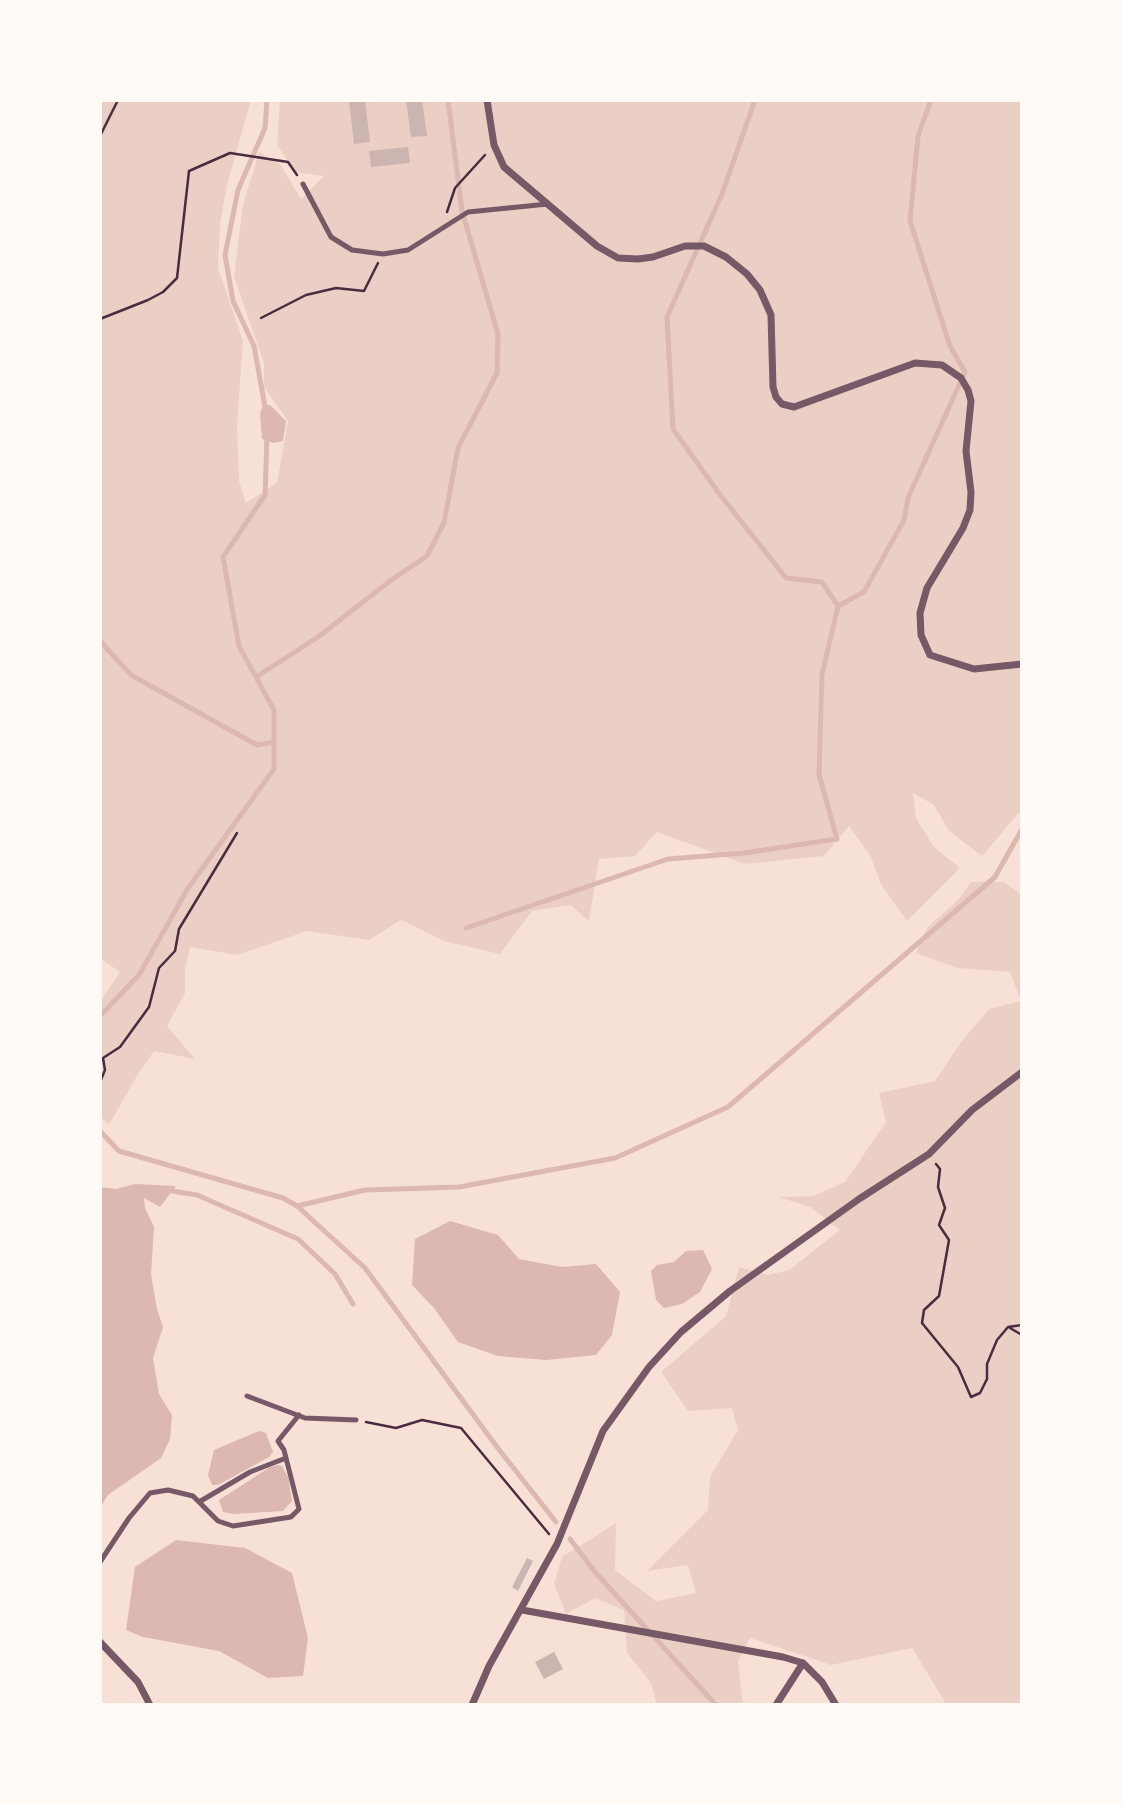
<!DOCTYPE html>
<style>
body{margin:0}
#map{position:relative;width:1122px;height:1805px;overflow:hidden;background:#f7e1d7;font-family:"DM Sans",sans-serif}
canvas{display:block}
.frame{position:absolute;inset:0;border:102px solid #fffaf5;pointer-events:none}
</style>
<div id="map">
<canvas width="1122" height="1805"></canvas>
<div class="frame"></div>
</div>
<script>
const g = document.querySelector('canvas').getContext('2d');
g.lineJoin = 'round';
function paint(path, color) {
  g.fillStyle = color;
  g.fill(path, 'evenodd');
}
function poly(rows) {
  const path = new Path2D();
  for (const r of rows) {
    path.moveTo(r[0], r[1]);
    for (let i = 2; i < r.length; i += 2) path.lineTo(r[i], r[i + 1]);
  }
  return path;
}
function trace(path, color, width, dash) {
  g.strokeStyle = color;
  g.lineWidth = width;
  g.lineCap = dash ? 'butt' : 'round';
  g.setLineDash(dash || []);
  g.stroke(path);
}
paint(poly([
 [100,100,251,100,227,185,220,224,218,268,243,341,237,425,239,481,246,503,277,483,288,421,264,387,264,363,234,277,243,204,259,152,280,164,301,199,324,176,296,172,277,145,280,100,1022,100,1022,809,982,856,949,831,934,805,913,793,916,818,934,847,960,868,907,921,881,884,871,857,849,826,824,856,745,864,657,832,635,856,599,859,589,921,570,905,532,911,500,954,444,941,401,920,369,940,307,931,237,955,190,947,185,970,185,993,167,1026,195,1059,154,1051,138,1074,109,1125,100,1116,100,1002,120,972,100,958],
 [971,882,1004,882,1022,895,1022,1705,941,1705,945,1702,912,1648,831,1665,750,1638,738,1661,743,1705,657,1705,651,1683,627,1653,624,1610,595,1598,566,1614,554,1584,562,1557,616,1523,615,1570,656,1601,696,1593,688,1565,647,1571,708,1510,710,1477,738,1430,732,1408,688,1411,661,1372,726,1316,739,1267,768,1275,789,1270,840,1230,810,1207,779,1197,813,1196,845,1182,886,1122,879,1093,935,1081,961,1042,989,1009,1021,1001,1010,972,958,968,916,953,928,927,959,899]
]), '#ebcfc5');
paint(poly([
 [263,405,270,405,286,421,283,441,273,443,262,439,260,413],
 [135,1184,176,1186,160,1207,144,1198,145,1208,154,1227,151,1274,157,1309,163,1327,153,1358,159,1394,172,1415,170,1439,161,1458,108,1495,100,1508,100,1187,116,1189],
 [450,1221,498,1235,519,1259,562,1267,596,1264,620,1292,612,1335,596,1355,546,1360,498,1356,458,1342,434,1308,412,1285,415,1239],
 [703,1250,712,1269,700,1292,682,1304,664,1308,656,1300,651,1271,657,1265,674,1262,686,1251],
 [259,1431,266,1433,273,1452,269,1457,218,1485,212,1485,208,1475,214,1450],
 [278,1465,282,1466,288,1477,292,1501,283,1511,233,1514,223,1512,219,1500,270,1467],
 [176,1540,245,1548,292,1573,308,1638,303,1676,268,1678,219,1651,143,1637,126,1630,135,1567]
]), '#dcb8b0');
trace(poly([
 [266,412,254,346,233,301,225,255,238,190,265,128,267,100],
 [838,606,864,592,904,520,908,498,965,372,950,346,910,221,918,136,931,100],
 [100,641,131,675,257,745,274,742],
 [256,677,318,637,390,581,427,556,444,523,458,448,497,373,498,334,462,211,448,100],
 [466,928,668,859,744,853,837,839,819,775,822,675,838,606,822,582,786,578,718,492,673,429,667,317,722,194,755,100],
 [100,1016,139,975,188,888,274,769,274,710,239,646,223,557,265,495,267,436],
 [100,1131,119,1151,283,1198,297,1206,365,1190,459,1187,615,1158,728,1107,995,877,1022,829],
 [166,1190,197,1195,298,1239,335,1274,353,1304],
 [297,1206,365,1268,497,1447,556,1522],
 [570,1539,595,1572,716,1705]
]), '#dcb8b0', 5);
paint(poly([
 [349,100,365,100,370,142,354,144],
 [406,100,422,100,427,136,411,137],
 [408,147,410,163,371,167,369,151],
 [527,1558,533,1561,518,1591,512,1587],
 [554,1652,563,1669,544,1679,535,1662]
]), '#ccb4b1');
trace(poly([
 [100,136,118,100],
 [447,212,455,188,485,155],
 [261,318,306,295,336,288,364,291,378,263],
 [100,319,148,300,163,292,177,278,189,171,230,153,288,162,297,175],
 [100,1082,105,1070,103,1058,120,1047,149,1007,159,968,175,951,179,929,237,833],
 [936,1164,940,1169,938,1187,945,1208,939,1225,949,1240,939,1296,924,1310,922,1323,958,1367,971,1397,980,1393,987,1379,987,1364,997,1340,1008,1327,1022,1325],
 [1010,1328,1022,1335],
 [366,1422,396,1428,422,1420,461,1428,549,1534]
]), '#4a2c40', 2.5);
trace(poly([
 [303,184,331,237,352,250,383,254,408,250,468,212,548,204],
 [247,1396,305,1418,356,1420],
 [199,1502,250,1472,286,1458],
 [100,1562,129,1518,150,1493,168,1490,193,1496,218,1521,233,1526,291,1517,299,1509,284,1450,278,1441,299,1415]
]), '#755966', 5);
trace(poly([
 [487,100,494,145,504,167,597,246,618,258,638,259,653,257,685,246,704,246,726,257,747,274,760,290,771,315,773,387,776,397,782,404,794,407,915,363,942,365,961,378,968,390,971,401,966,451,971,492,970,510,963,528,927,588,920,613,921,635,930,655,974,669,1022,664],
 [522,1610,783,1657,803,1663,822,1682,836,1705],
 [100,1642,138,1682,150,1705],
 [472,1705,489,1666,557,1544,603,1431,649,1367,681,1332,730,1291,859,1199,929,1154,972,1110,1022,1072],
 [776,1705,803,1663]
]), '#755966', 7);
</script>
